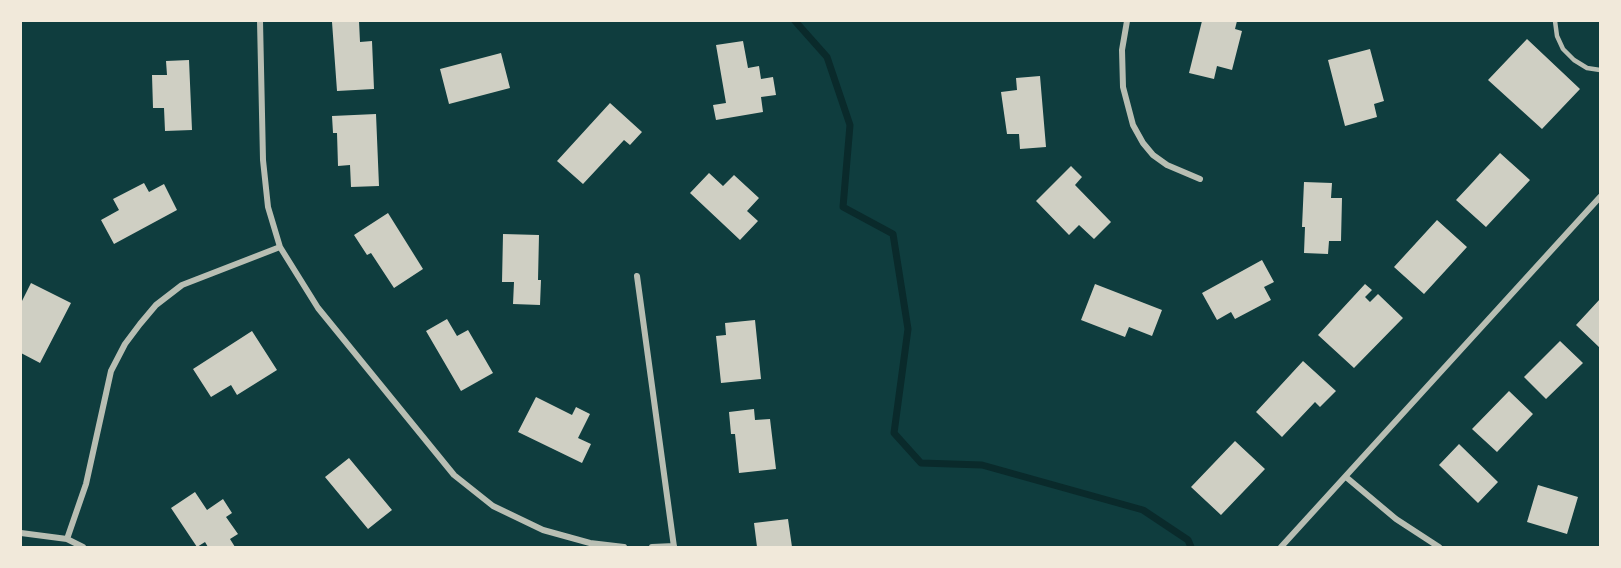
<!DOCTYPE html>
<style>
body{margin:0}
#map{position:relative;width:1621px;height:568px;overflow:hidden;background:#0f3d3e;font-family:"Nunito Sans",sans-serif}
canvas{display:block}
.frame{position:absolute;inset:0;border:22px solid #f1e9da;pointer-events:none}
</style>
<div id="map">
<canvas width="1621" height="568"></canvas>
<div class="frame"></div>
</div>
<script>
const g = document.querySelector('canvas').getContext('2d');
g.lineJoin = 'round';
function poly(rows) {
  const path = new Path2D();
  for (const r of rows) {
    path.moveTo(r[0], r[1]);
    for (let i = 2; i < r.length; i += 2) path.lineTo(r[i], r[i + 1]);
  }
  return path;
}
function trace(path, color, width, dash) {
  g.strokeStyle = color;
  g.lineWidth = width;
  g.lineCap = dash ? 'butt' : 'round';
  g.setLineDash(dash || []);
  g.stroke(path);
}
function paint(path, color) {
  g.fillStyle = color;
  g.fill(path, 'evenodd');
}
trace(poly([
 [795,21,827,57,850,125,843,207,893,234,908,329,894,433,921,463,982,465,1143,510,1188,540,1191,547]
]), '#0a2a2b', 7);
paint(poly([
 [359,21,360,42,372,41,374,89,337,91,332,22],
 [1202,21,1237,21,1235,29,1242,31,1232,70,1217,66,1214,79,1189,73],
 [1527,39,1580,89,1542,129,1488,80],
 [743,41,748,68,759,66,761,79,773,77,776,95,761,97,763,112,716,120,713,105,726,103,716,45],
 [1370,49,1384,101,1374,104,1377,117,1345,126,1328,60],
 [501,53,510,88,449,104,440,69],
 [189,60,192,130,165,131,164,108,153,108,152,75,167,75,166,61],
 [1040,76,1046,147,1020,149,1019,134,1007,134,1001,92,1017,90,1016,78],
 [610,103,642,132,630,145,624,140,583,184,557,161],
 [376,114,379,186,351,187,350,165,338,166,337,133,333,133,332,116],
 [1500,153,1530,180,1486,227,1456,200],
 [1071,166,1082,177,1075,185,1111,222,1094,239,1079,225,1069,235,1036,201],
 [709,173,723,186,734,175,759,198,747,211,758,221,740,240,690,193],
 [1304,182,1332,183,1331,198,1342,198,1341,241,1329,241,1328,254,1304,253,1305,227,1302,227],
 [144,183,149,192,164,184,177,210,114,244,101,220,119,210,113,199],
 [388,213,423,269,394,288,371,253,367,255,354,235],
 [1437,220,1467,247,1424,294,1394,267],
 [503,234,539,235,538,280,541,280,540,305,513,304,514,282,502,282],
 [1262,260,1274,282,1264,287,1271,300,1235,319,1231,312,1217,320,1202,293],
 [31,283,71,303,40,363,21,353,21,303],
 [1095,284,1162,310,1152,336,1129,327,1125,337,1081,320],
 [1365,284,1372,290,1365,297,1370,302,1378,294,1403,318,1354,368,1318,335],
 [1600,299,1600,348,1576,325],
 [447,319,457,336,468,330,493,373,461,391,426,331],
 [755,320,761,379,721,383,716,336,726,335,725,323],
 [252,331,277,370,237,395,231,385,211,397,193,369],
 [1560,341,1583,363,1546,399,1524,377],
 [1303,361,1336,391,1320,407,1315,402,1282,437,1256,412],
 [1509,391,1533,414,1497,452,1472,429],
 [536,397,572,415,576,407,590,414,578,438,591,444,582,463,518,432],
 [754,409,755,420,770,419,776,469,739,473,735,434,731,434,729,412],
 [1235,441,1265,469,1221,515,1191,487],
 [1459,444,1498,482,1478,503,1439,465],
 [349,458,392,510,368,529,325,477],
 [1538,485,1578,497,1567,534,1527,522],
 [195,492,207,510,223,499,232,513,226,517,238,534,230,539,235,547,208,547,205,542,197,547,171,508],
 [788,519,792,547,757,547,754,523]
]), '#cfcfc3');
trace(poly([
 [1555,21,1557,36,1563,49,1574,60,1587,68,1600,70]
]), '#b8beb3', 4.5);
trace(poly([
 [260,21,263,160,268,207,280,247,318,308,454,475,493,506,543,530,590,543,624,547],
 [1127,21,1122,50,1123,87,1133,125,1143,143,1153,155,1167,165,1200,179],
 [637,276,674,547],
 [1346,477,1396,519,1439,547],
 [21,533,67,539,83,547],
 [67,539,86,484,111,371,125,344,140,324,156,305,182,285,280,247],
 [652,547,674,546],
 [1281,547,1600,197]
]), '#b8beb3', 6);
</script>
